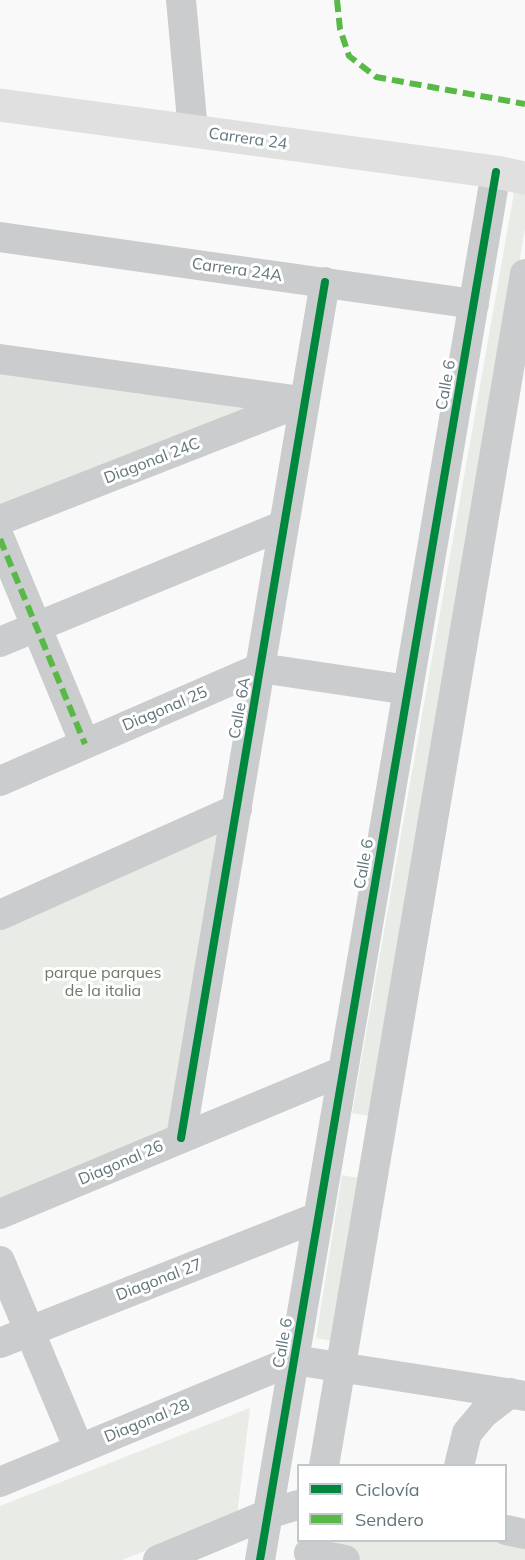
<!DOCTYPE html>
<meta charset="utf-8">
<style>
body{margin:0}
#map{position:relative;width:525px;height:1560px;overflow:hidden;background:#f9f9f9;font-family:Mulish,sans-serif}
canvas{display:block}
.legend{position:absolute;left:297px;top:1464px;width:210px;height:78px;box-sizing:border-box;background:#fff;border:2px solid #c0c8cb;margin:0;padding:8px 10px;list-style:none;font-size:18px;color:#61767c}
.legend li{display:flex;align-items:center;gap:12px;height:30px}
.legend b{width:30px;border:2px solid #c0c8cb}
</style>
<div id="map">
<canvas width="525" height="1560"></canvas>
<ul class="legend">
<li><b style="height:8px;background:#00873e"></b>Ciclovía</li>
<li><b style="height:8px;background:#58b947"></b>Sendero</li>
</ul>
</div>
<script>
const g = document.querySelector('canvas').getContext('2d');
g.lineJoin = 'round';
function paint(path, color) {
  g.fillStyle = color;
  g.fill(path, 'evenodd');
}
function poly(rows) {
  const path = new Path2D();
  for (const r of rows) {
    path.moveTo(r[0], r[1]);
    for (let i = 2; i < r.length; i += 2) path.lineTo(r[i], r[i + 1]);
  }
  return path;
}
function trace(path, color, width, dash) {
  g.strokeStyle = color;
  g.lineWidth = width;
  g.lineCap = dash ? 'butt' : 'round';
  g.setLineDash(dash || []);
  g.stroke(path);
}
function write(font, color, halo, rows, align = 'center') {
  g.font = font + ' Mulish,sans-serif';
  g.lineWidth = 6;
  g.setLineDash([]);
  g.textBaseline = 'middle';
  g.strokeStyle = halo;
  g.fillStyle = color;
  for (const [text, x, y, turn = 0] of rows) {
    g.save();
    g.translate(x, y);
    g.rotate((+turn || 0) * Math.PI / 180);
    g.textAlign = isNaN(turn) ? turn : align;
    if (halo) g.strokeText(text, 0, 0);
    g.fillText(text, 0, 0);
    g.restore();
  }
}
paint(poly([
 [515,187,525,188,525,229,369,1116,352,1113],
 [0,359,304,401,0,520],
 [237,809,181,1138,0,1214,0,915],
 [342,1175,358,1178,332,1341,316,1338],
 [250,1408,237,1515,122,1560,0,1560,0,1506],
 [506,1540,525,1543,525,1560,316,1560,319,1541]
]), '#e8ebe6');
trace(poly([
 [181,0,193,131],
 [0,237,474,304],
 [0,359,301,401],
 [0,520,304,401],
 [0,539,85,744],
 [0,642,284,525],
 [0,781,260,668,408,690],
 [0,915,237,809],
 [181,1138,325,282],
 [0,1214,343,1071],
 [0,1261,79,1449],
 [0,1343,318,1217],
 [324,1466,525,274],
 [459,1466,467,1433,483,1414,510,1393],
 [0,1482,294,1360,525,1396],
 [506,1530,525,1534],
 [309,1553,345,1560],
 [158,1560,268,1514,298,1505],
 [260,1560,496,172]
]), '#cacccd', 30);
trace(poly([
 [0,105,496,172,525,178]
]), '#e0e0e0', 33);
trace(poly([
 [337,0,340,29,349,56,376,77,525,104],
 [0,539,85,744]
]), '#58b947', 6, [12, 6]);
trace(poly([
 [181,1138,325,282],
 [260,1560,496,172]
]), '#00873e', 8);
write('16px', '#61767c', '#fff', [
 ["Carrera 24",248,139,8],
 ["Carrera 24A",237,270,8],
 ["Calle 6",446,385,-80],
 ["Diagonal 24C",152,461,-21],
 ["Calle 6A",240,708,-80],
 ["Diagonal 25",165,709,-23],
 ["Calle 6",364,864,-80],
 ["Diagonal 26",121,1163,-23],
 ["Diagonal 27",159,1280,-21],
 ["Calle 6",283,1343,-80],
 ["Diagonal 28",147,1421,-22]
]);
write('16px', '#6d7a65', '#fff', [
 ["parque parques",103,973],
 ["de la italia",103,991]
]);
</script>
